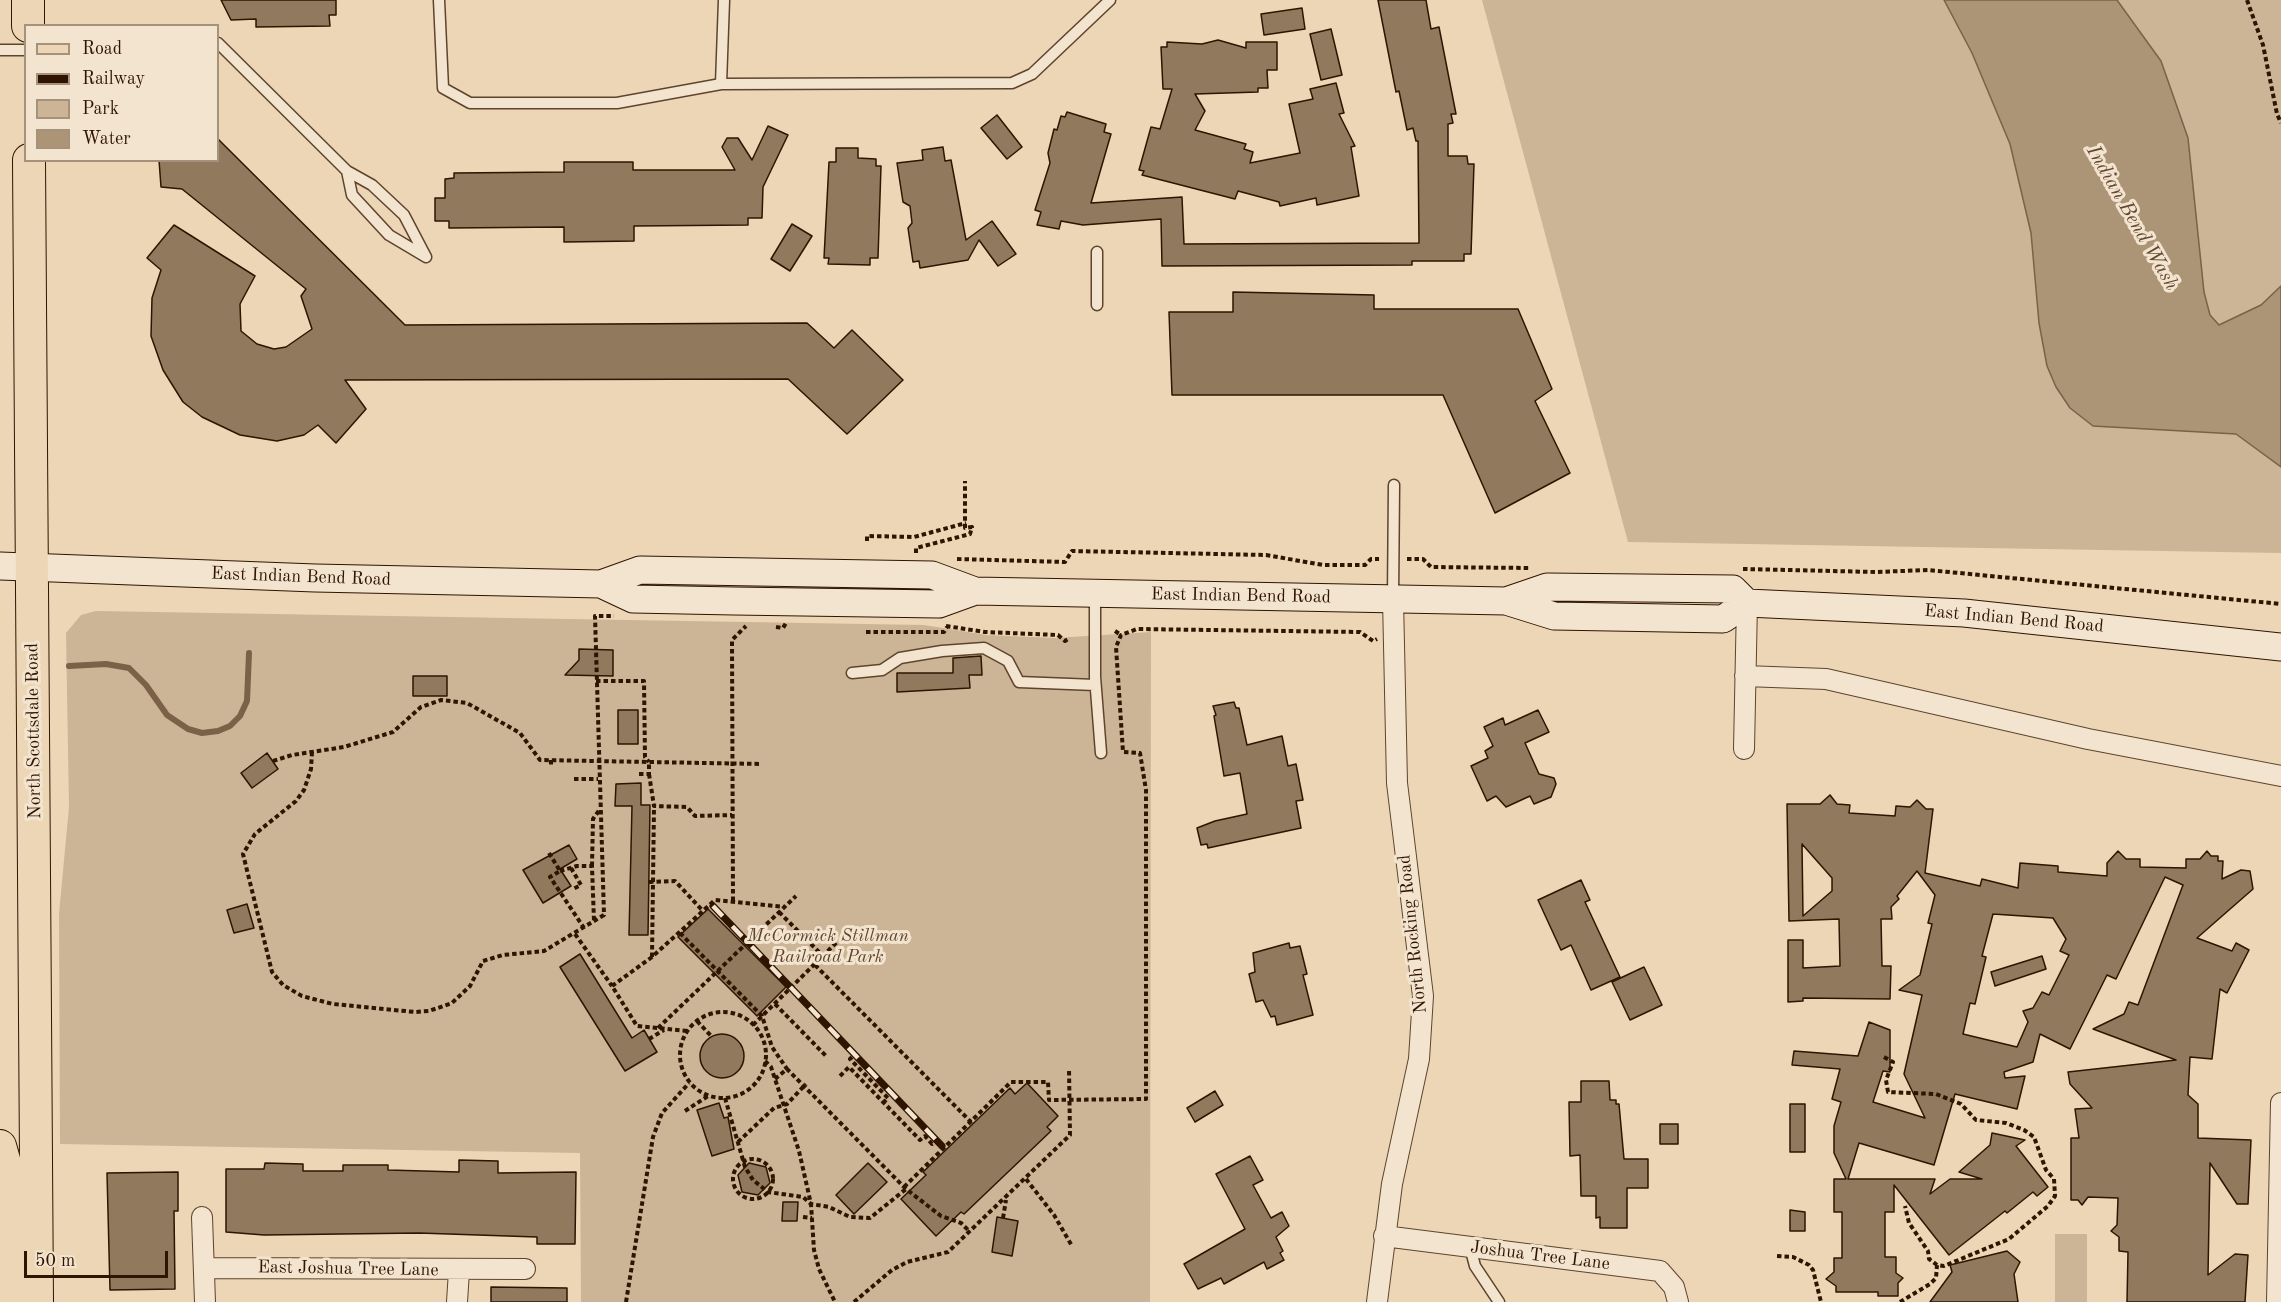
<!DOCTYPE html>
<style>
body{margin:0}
#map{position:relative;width:2281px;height:1302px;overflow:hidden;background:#ecd6b5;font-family:"Old Standard TT",serif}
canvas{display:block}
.legend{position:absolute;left:24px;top:24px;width:195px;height:138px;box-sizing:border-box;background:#f3e4cf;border:2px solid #a5917c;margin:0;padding:8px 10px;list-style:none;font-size:18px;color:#2f1400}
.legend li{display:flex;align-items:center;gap:12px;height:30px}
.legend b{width:30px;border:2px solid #a5917c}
.scale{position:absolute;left:24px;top:1251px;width:144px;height:27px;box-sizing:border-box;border:3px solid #2f1400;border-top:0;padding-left:8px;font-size:18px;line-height:21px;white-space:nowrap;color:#2f1400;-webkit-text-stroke:4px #f3e4cf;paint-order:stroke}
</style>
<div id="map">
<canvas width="2281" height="1302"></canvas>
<ul class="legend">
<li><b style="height:8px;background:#ecd6b5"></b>Road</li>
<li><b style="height:8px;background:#2f1400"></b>Railway</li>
<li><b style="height:16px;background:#ccb596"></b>Park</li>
<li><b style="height:16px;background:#ac9477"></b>Water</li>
</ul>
<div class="scale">50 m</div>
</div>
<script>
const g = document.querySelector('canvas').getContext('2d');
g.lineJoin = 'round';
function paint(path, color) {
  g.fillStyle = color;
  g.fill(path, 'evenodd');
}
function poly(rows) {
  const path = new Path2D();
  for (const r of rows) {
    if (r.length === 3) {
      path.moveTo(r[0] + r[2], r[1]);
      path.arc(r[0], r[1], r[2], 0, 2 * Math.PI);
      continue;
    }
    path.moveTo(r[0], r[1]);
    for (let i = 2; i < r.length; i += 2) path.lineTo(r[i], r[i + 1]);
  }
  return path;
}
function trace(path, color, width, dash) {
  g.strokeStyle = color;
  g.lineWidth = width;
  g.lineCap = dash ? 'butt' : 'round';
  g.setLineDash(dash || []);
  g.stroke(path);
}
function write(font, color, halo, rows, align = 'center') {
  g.font = font + ' "Old Standard TT",serif';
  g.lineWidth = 6;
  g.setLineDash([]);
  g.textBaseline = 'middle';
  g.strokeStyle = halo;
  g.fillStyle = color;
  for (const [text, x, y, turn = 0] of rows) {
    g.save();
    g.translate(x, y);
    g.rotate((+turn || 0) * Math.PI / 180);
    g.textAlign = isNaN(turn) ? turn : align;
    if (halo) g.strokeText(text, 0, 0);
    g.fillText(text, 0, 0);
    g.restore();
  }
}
paint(poly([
 [1482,0,2281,0,2281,553,1628,542],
 [96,611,924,625,987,635,1055,638,1151,632,1150,1302,581,1302,580,1153,60,1144,59,914,69,807,66,633,81,615],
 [2055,1234,2087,1234,2087,1302,2055,1302]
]), '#ccb596');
const water = poly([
 [1944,0,2117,0,2161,61,2188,138,2204,292,2210,315,2219,325,2261,305,2281,286,2281,467,2236,434,2093,426,2070,408,2056,387,2047,366,2039,323,2031,233,2010,144,1972,53,1944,0]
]);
paint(water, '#ac9477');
trace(water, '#7a6147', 1.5);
trace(poly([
 [69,666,106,664,129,668,146,685,167,715,188,729,202,733,218,731,230,726,240,716,247,701,249,653]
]), '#7a6147', 6);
const building = poly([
 [221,0,336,0,336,15,329,15,330,26,256,27,256,19,231,20,221,0],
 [1378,0,1426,0,1431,29,1439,27,1456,114,1451,114,1453,123,1448,124,1448,156,1467,156,1468,164,1474,164,1471,254,1464,254,1464,261,1412,261,1412,265,1162,266,1161,219,1083,225,1061,221,1059,229,1037,225,1041,212,1035,210,1050,163,1048,153,1054,129,1057,130,1061,116,1065,117,1067,112,1106,124,1104,132,1111,134,1091,203,1182,197,1184,244,1419,243,1418,141,1416,141,1413,128,1407,130,1399,91,1396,92,1378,0],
 [1302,8,1305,29,1264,35,1261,14,1302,8],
 [1331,29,1342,75,1321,80,1310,34,1331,29],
 [1218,40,1246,48,1246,42,1277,42,1277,70,1267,70,1268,88,1258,88,1258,92,1195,94,1205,111,1195,130,1246,144,1244,149,1253,152,1250,163,1300,153,1289,104,1313,99,1310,89,1336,83,1344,113,1339,114,1355,146,1351,147,1359,196,1317,205,1316,198,1280,206,1279,202,1238,191,1235,199,1142,175,1144,171,1139,170,1151,127,1160,129,1172,89,1163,89,1161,47,1167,47,1167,42,1202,44,1218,40],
 [997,115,1022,147,1007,159,981,128,997,115],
 [768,126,788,135,763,187,762,218,748,218,748,225,634,226,634,241,564,242,564,227,449,228,449,221,435,221,435,198,445,198,445,179,454,178,454,173,564,172,564,162,633,162,633,170,735,170,722,147,727,138,738,138,752,160,768,126],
 [218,139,405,325,807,323,834,348,852,330,903,380,847,434,788,379,345,380,366,409,336,443,318,425,304,435,277,441,240,435,202,417,183,402,163,370,151,336,152,298,161,270,147,258,174,225,255,276,240,304,241,331,257,344,274,349,286,347,312,329,301,296,306,289,182,189,161,187,159,160,218,160,218,139],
 [943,147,945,161,951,160,966,240,992,221,1016,254,998,266,979,240,968,260,920,268,919,261,913,262,908,228,912,223,910,206,903,202,897,163,923,160,922,150,943,147],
 [836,148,858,148,858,158,876,159,876,166,881,166,878,258,870,258,870,265,828,264,829,258,824,258,829,162,836,162,836,148],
 [792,224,812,236,790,271,771,259,792,224],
 [1233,292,1374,295,1374,309,1518,309,1552,389,1535,401,1570,473,1495,513,1443,395,1172,395,1169,312,1233,312,1233,292],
 [579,649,613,650,613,676,565,675,579,660,579,649],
 [981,656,982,675,969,675,970,688,897,692,897,673,953,673,953,658,981,656],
 [413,676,447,676,447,696,413,696,413,676],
 [1234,702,1236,708,1239,708,1247,745,1282,736,1288,766,1296,764,1303,800,1296,801,1301,828,1208,848,1207,844,1201,845,1197,828,1215,821,1247,814,1240,773,1224,776,1214,716,1216,715,1213,706,1234,702],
 [618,710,638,710,638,744,618,744,618,710],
 [1538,710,1549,732,1525,743,1539,774,1554,778,1556,784,1551,797,1534,804,1530,796,1506,807,1496,796,1487,801,1471,766,1488,758,1485,751,1493,746,1484,727,1503,718,1505,725,1538,710],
 [267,753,278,769,252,788,241,773,267,753],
 [641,783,641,805,650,805,648,935,629,935,632,806,615,806,616,784,641,783],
 [1830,795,1837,804,1850,805,1849,813,1895,816,1896,806,1910,807,1917,800,1926,809,1933,809,1925,873,1980,886,1982,879,2018,888,2020,863,2058,866,2058,872,2107,876,2107,863,2118,851,2126,859,2140,859,2140,867,2186,868,2186,859,2200,859,2207,851,2211,856,2218,856,2218,861,2223,861,2222,879,2241,870,2250,871,2253,889,2197,938,2232,951,2236,943,2249,950,2227,993,2220,989,2212,1059,2190,1057,2188,1095,2198,1104,2198,1138,2251,1140,2248,1204,2237,1204,2210,1163,2208,1275,2235,1254,2248,1255,2245,1302,2127,1302,2128,1252,2119,1251,2119,1237,2111,1231,2117,1225,2118,1198,2088,1197,2082,1205,2078,1200,2071,1200,2071,1138,2079,1138,2075,1109,2092,1108,2070,1084,2068,1072,2176,1060,2093,1029,2124,1014,2129,1002,2138,1005,2183,885,2165,877,2116,979,2107,975,2070,1049,2040,1034,2033,1062,2004,1072,2005,1078,2025,1076,2017,1109,1955,1094,1934,1165,1859,1143,1848,1179,1935,1179,1930,1194,1950,1179,1982,1179,1959,1172,1990,1145,1992,1133,2025,1140,2016,1146,2048,1187,2037,1196,2033,1192,2007,1213,2005,1211,1949,1255,1894,1185,1894,1212,1885,1212,1885,1257,1896,1257,1896,1273,1903,1278,1898,1283,1898,1296,1878,1296,1878,1292,1836,1292,1836,1286,1826,1279,1834,1272,1834,1258,1842,1258,1842,1212,1834,1212,1834,1179,1846,1179,1834,1153,1834,1126,1841,1102,1832,1099,1840,1069,1792,1065,1794,1051,1858,1056,1869,1022,1890,1030,1890,1072,1883,1071,1873,1102,1925,1118,1904,1074,1922,995,1899,990,1920,975,1932,924,1928,923,1935,895,1917,871,1897,896,1899,899,1891,907,1892,919,1881,919,1882,966,1891,966,1890,999,1803,998,1803,1001,1788,1002,1788,940,1803,940,1803,968,1840,966,1839,919,1789,921,1787,804,1820,804,1830,795],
 [1802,844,1832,878,1832,891,1803,916,1802,844],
 [1993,914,2053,918,2066,939,2060,951,2069,955,2049,995,2042,992,2033,1008,2023,1011,2028,1022,2017,1047,1963,1034,1970,1003,1975,1004,1986,957,1982,956,1993,914],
 [569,845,577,859,560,869,571,886,543,903,523,870,569,845],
 [1581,880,1590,900,1585,902,1620,977,1591,990,1571,945,1561,950,1538,900,1581,880],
 [247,904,254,928,234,933,227,910,247,904],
 [708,909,786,987,757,1016,678,937,708,909],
 [1289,943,1290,948,1300,946,1307,974,1303,975,1313,1015,1277,1025,1275,1016,1271,1017,1263,1000,1256,1002,1249,974,1255,972,1253,953,1289,943],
 [580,954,632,1038,644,1030,657,1052,625,1071,560,967,580,954],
 [2042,956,2046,969,1995,986,1991,972,2042,956],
 [1644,967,1662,1005,1630,1020,1612,982,1644,967],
 [722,1056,22],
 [1581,1081,1609,1081,1610,1100,1616,1100,1616,1104,1619,1104,1624,1159,1648,1159,1648,1188,1627,1188,1627,1228,1600,1228,1600,1217,1596,1218,1596,1196,1581,1196,1580,1155,1570,1156,1569,1102,1581,1102,1581,1081],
 [1027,1083,1058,1116,1047,1127,1051,1131,964,1214,961,1212,936,1236,901,1199,926,1175,923,1172,1010,1088,1015,1094,1027,1083],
 [1215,1091,1223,1105,1195,1122,1187,1108,1215,1091],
 [719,1103,724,1118,728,1117,734,1149,712,1156,697,1110,719,1103],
 [1790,1104,1805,1104,1805,1152,1790,1152,1790,1104],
 [1660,1124,1678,1124,1678,1144,1660,1144,1660,1124],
 [1250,1156,1263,1180,1253,1185,1271,1218,1282,1212,1289,1226,1276,1237,1283,1251,1280,1253,1284,1260,1267,1269,1264,1262,1224,1284,1221,1278,1198,1289,1184,1264,1245,1229,1216,1174,1250,1156],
 [459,1160,498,1161,498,1173,576,1172,575,1244,537,1244,537,1237,419,1233,264,1235,226,1232,226,1169,264,1169,265,1163,303,1164,303,1171,343,1171,343,1165,388,1165,388,1170,459,1172,459,1160],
 [749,1163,766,1167,770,1183,758,1195,742,1192,738,1175,749,1163],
 [868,1163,887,1182,854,1214,836,1195,868,1163],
 [178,1172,178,1211,174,1211,175,1289,110,1290,107,1173,178,1172],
 [783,1202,798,1202,797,1221,782,1221,783,1202],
 [1790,1210,1805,1212,1805,1231,1790,1231,1790,1210],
 [997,1217,1018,1221,1012,1256,992,1252,997,1217],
 [2007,1251,2020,1262,2014,1274,2018,1302,1930,1302,1952,1272,1950,1265,2007,1251],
 [491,1287,567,1288,567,1302,491,1302,491,1287]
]);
paint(building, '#91795e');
trace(building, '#2f1400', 1.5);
const service = poly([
 [439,0,443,88,470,103,617,103,721,84,1012,83,1032,74,1110,0],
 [218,43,347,171,372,185,404,215,426,257],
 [0,50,26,50],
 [721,84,724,0],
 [347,171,352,195,389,235,426,257],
 [1097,252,1097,305],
 [1095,594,1095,677,1101,753],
 [1393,599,1394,485],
 [852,673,882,670,900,658,942,651,984,648,1008,661,1019,682,1095,685],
 [1470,1247,1475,1266,1499,1302]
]);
const minor = poly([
 [1745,676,1826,679,2088,739,2281,776],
 [1744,749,1747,603],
 [202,1217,205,1302],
 [1384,1236,1660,1271,1674,1287,1678,1302],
 [204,1268,525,1269],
 [457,1302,459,1271],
 [1377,1302,1392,1184,1419,1059,1423,996,1397,783,1393,599],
 [2277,1302,2281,1103]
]);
const secondary = poly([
 [0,566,315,578,601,584,640,570,932,575,975,591,1506,601,1554,616,1723,619,1747,603,1964,613,2281,647],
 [601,584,633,599,734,601,939,604,975,591],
 [1506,601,1547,587,1733,589,1747,603]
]);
const primary = poly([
 [28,0,28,26],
 [29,160,37,1302],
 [0,1146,6,1167,8,1283,16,1302]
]);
trace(service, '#5e442d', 13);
trace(minor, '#5e442d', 22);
trace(secondary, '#2f1400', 29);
trace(primary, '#2f1400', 34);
trace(poly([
 [2247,0,2263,45,2277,114,2281,123],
 [867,541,867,536,914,537,966,523],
 [916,553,916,548,970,534,972,527,965,528,965,481],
 [957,559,1065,562,1072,551,1266,555,1323,565,1365,565,1371,559,1379,559],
 [1407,559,1423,559,1431,567,1529,568],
 [1743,569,1876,572,1928,570,2281,604],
 [946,626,985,632,1058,635,1065,641,1070,638],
 [776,627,783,628,786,623],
 [1115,631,1121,635],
 [866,632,944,632,947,627],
 [596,681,644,681,645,757,649,762],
 [312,752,311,769,304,790,296,801,255,834,243,854,272,972,283,985,302,996,333,1004,415,1012,429,1011,452,1003,470,986,483,961,503,955,544,951,604,915,595,616,614,616],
 [551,760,551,767],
 [273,761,292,755,344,747,393,732,421,707,441,700,467,703,520,733,540,760,649,762],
 [639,774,649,774,649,762,762,764],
 [649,774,654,806,687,807,695,816,732,815],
 [574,779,598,779],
 [549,853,560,871,550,877,584,928],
 [592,866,593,819,600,809],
 [571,868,581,885,573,889],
 [560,871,577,866,592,866,594,921],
 [649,882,675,881,702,910],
 [733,901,732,640,746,626],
 [779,912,823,956],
 [680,933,762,1016,772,1047,787,1069],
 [575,934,612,986],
 [652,957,654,806],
 [815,965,971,1122],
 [775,1004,827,1057],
 [723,1055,43],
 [697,1021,712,1037],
 [753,1025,838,941],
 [658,1028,796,896],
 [687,1031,637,1026,612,986,652,957,715,900,785,907],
 [649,1039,664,1030],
 [852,1057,850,1059,888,1098,884,1102],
 [1884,1057,1893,1062,1886,1080,1888,1092,1936,1094,1961,1104,1976,1120,2006,1123,2024,1130,2034,1137,2046,1170,2054,1179,2055,1196,2048,1206,2009,1239,1944,1266,1937,1265,1929,1259,1928,1251,1909,1223,1905,1206],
 [765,1061,771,1067,799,1151,811,1204,814,1250,819,1269,835,1302],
 [840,1076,849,1067,920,1140,925,1136,932,1144,934,1142],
 [775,1079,787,1069,906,1189,941,1216,961,1223,970,1232],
 [725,1098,745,1167,753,1180,768,1192,803,1197,811,1204,829,1207,850,1217,870,1218,906,1189],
 [685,1111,708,1096],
 [738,1142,774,1108,787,1104,806,1084],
 [753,1179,20],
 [1026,1179,1054,1215,1072,1246],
 [904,1187,1011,1082,1048,1082,1049,1100,1146,1099,1146,790,1140,753,1123,752,1116,647,1121,635,1137,629,1360,632,1373,641,1377,639],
 [803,1217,812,1218],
 [1003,1218,1006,1200],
 [1777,1256,1793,1257,1809,1265,1813,1270,1821,1302],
 [626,1302,653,1137,662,1113,689,1083],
 [854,1302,892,1270,907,1262,948,1252,1070,1135,1069,1068],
 [1900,1302,1930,1284,1936,1278,1937,1265]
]), '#2f1400', 4, [4.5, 3]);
trace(service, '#f3e4cf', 10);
trace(minor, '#f3e4cf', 20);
trace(secondary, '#f3e4cf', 27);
trace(primary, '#ecd6b5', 32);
const rail = poly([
 [713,906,942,1146]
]);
trace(rail, '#2f1400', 7);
trace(rail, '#f3e4cf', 4.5, [14]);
write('18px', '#2f1400', '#f3e4cf', [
 ["East Indian Bend Road",301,577,2],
 ["East Indian Bend Road",1241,596,1],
 ["East Indian Bend Road",2014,619,5],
 ["North Scottsdale Road",34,731,-91],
 ["North Rocking Road",1413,934,-96],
 ["Joshua Tree Lane",1540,1256,7],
 ["East Joshua Tree Lane",348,1269,1]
]);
write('italic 18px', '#5e442d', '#f3e4cf', [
 ["McCormick Stillman",828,936],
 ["Railroad Park",828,957]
]);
write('italic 20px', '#614730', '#f3e4cf', [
 ["Indian Bend Wash",2132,218,60]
]);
</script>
